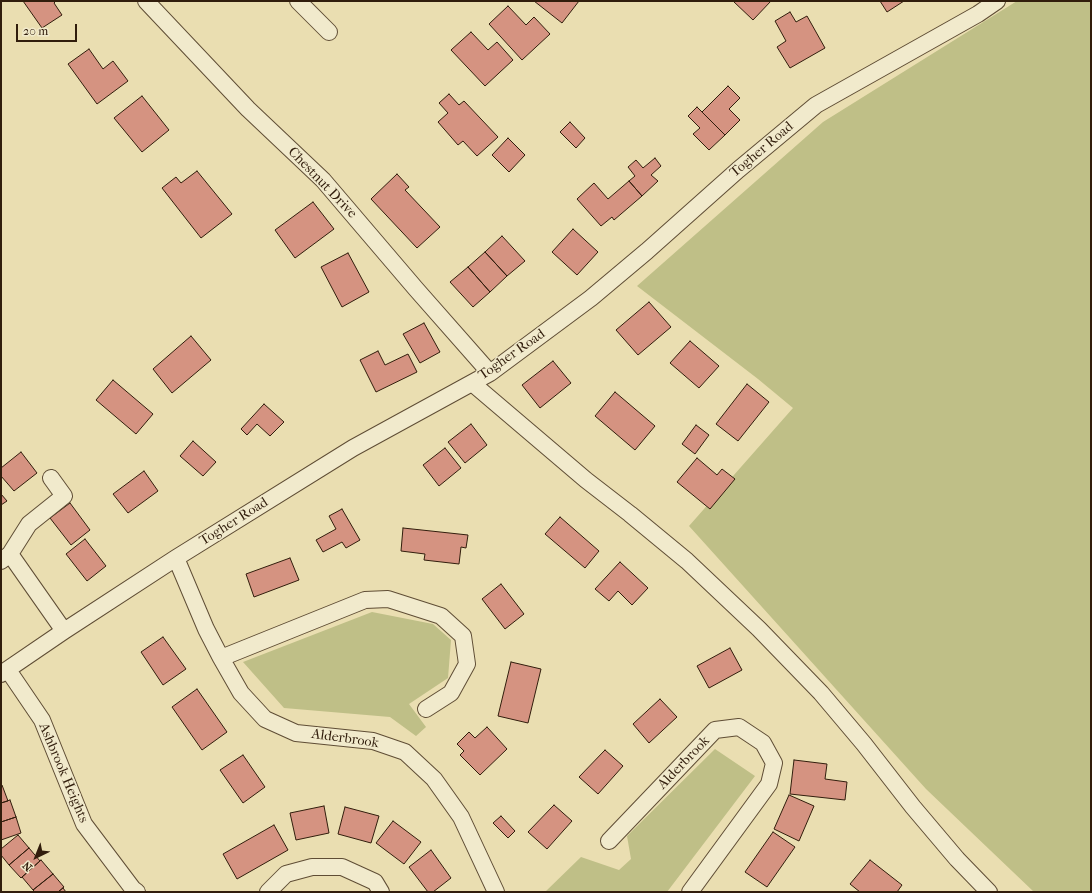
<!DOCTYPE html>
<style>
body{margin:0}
#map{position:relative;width:1092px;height:893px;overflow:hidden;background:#eadeb1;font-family:"IM FELL French Canon",serif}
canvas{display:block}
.frame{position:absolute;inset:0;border:2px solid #311d0c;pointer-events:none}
.north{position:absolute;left:16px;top:837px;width:40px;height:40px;-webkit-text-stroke:3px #f1eacc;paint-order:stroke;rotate:223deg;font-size:11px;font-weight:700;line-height:16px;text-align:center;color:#311d0c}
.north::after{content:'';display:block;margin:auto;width:14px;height:18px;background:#311d0c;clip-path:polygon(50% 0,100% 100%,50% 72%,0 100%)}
.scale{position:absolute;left:16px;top:24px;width:61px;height:18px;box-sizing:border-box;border:2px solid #311d0c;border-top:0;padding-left:5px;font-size:12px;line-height:14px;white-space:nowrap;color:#311d0c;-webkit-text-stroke:3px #f1eacc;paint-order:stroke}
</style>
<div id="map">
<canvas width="1092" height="893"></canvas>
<div class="frame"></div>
<div class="north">N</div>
<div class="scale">20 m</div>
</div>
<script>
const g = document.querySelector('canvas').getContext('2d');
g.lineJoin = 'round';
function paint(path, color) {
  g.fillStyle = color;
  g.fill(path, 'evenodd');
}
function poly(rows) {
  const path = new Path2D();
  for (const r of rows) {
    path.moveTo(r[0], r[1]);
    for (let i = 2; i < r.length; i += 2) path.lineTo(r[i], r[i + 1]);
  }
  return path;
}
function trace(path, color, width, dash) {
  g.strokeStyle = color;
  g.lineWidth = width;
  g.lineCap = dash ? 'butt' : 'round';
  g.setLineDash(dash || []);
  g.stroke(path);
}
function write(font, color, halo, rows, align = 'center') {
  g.font = font + ' "IM FELL French Canon",serif';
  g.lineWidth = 3;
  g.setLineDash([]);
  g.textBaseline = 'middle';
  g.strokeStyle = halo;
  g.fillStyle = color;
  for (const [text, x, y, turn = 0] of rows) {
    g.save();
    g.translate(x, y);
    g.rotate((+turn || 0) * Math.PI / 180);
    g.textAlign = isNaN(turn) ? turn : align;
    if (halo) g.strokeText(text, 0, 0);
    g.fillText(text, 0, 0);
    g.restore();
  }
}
paint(poly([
 [1017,1,1091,1,1091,892,1034,892,926,789,689,526,793,408,758,379,637,286,823,122],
 [372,612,433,624,451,640,448,678,409,704,426,727,416,736,390,717,284,708,243,662],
 [715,749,755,776,667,892,545,892,581,857,619,870,631,859,627,836]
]), '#bfbf87');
const building = poly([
 [23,1,56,1,54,3,62,15,42,28,23,1],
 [534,1,579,1,562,23,534,1],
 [733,1,771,1,753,20,733,1],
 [880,1,904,1,887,12,880,1],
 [508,6,526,25,534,17,550,34,522,60,489,24,508,6],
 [790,12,796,22,807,16,825,48,790,68,777,47,786,41,775,21,790,12],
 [471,32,488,50,497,42,513,60,485,86,451,50,471,32],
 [89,49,103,69,113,61,128,81,97,104,68,64,89,49],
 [728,86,740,98,729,109,740,120,725,135,702,112,728,86],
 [449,94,459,105,464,101,498,137,477,156,463,141,458,145,438,122,448,113,439,103,449,94],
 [142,96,169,130,142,152,114,118,142,96],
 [697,107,725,135,709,150,693,134,700,128,688,116,697,107],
 [570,122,585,138,576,148,560,132,570,122],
 [508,138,525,155,509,172,492,155,508,138],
 [655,158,661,166,651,175,658,181,642,196,629,181,635,176,628,167,636,160,643,168,655,158],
 [197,171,232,214,201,238,162,188,176,177,181,183,197,171],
 [397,174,409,187,405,190,440,227,417,248,371,199,397,174],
 [629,181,642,196,614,220,612,217,601,226,577,199,594,183,608,199,629,181],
 [313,202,334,229,295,258,275,230,313,202],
 [573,229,598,252,577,275,552,252,573,229],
 [502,236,525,261,507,276,485,252,502,236],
 [485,252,507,276,490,292,468,267,485,252],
 [348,253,369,292,342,307,321,267,348,253],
 [468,267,490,292,473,307,450,282,468,267],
 [649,302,671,327,638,355,616,330,649,302],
 [424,323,440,352,420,363,403,334,424,323],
 [191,336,211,360,172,393,153,369,191,336],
 [690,341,719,366,699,388,670,363,690,341],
 [378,351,385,365,408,354,417,372,376,392,360,360,378,351],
 [553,361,571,383,540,408,522,385,553,361],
 [113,380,153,414,136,434,96,400,113,380],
 [747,384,769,402,738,441,716,424,747,384],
 [615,392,655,426,635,450,595,416,615,392],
 [264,404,284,422,270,436,257,424,247,435,241,429,264,404],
 [471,424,487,445,465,463,448,442,471,424],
 [696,425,709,435,695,454,682,444,696,425],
 [193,441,216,462,203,476,180,456,193,441],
 [445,448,461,468,439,486,423,465,445,448],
 [21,452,37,473,14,491,1,476,1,468,21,452],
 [697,458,717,475,722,469,735,479,710,509,677,482,697,458],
 [144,471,158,491,128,513,113,494,144,471],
 [1,494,7,501,1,505,1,494],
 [70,503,90,530,71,545,50,518,70,503],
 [342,509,360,540,346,548,342,542,323,552,316,540,336,529,329,516,342,509],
 [560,517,599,551,585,568,545,534,560,517],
 [403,528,468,535,466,548,461,547,459,564,424,560,425,554,401,551,403,528],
 [85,539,106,566,87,581,66,554,85,539],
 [290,558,299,580,254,597,246,574,290,558],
 [620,562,648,588,632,605,618,591,609,601,595,589,620,562],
 [501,584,524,614,505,629,482,599,501,584],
 [163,637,186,669,163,685,141,652,163,637],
 [730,648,742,670,709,688,697,666,730,648],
 [511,662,541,669,528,723,498,716,511,662],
 [197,689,227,732,202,750,172,707,197,689],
 [660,699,677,717,649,743,633,724,660,699],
 [487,727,507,749,480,775,460,755,464,751,457,744,469,732,475,738,487,727],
 [605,750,623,766,598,794,579,777,605,750],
 [243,755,265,787,243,803,220,770,243,755],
 [794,760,827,764,825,779,847,782,845,800,790,794,794,760],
 [1,785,2,785,8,801,1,803,1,785],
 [789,795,814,806,799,841,774,829,789,795],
 [10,800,16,817,1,822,1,803,10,800],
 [554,805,572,821,547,849,528,832,554,805],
 [324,806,329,833,296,840,290,813,324,806],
 [345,807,379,816,371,843,338,834,345,807],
 [501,816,515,831,508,838,493,823,501,816],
 [16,817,21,833,1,840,1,822,16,817],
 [393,821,421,842,404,864,376,843,393,821],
 [274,825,288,850,237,879,223,854,274,825],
 [773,832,795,847,767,887,745,872,773,832],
 [18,835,29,848,9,865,1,855,1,849,18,835],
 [29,848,40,861,21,878,9,865,29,848],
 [431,850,451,878,433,892,428,892,409,867,431,850],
 [41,860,53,874,33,890,22,877,41,860],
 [870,860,902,885,897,892,860,892,850,884,870,860],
 [53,874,64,887,58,892,35,892,33,890,53,874],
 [63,888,66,892,58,892,63,888]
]);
paint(building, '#d59381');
trace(building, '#311d0c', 1);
const street = poly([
 [146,1,248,109,323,180,416,289,490,373],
 [298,1,329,32],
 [472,383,586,480,630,514,687,561,759,629,821,693,864,744,913,807,957,859,989,892],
 [10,554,64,631],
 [176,558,206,629,221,658,241,693,265,719,296,733,373,741,405,752,434,779,461,817,496,892],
 [1,561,10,554,29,524,64,496,51,478],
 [221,658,365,600,388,599,441,616,463,636,467,664,451,693,426,709],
 [8,670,42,720,84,824,133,889,137,892],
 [1,674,64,631,176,558,353,448,490,373,591,298,647,251,738,170,816,105,978,14,997,1],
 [609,841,715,730,739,727,763,743,774,763,769,784,690,892],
 [268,892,286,874,312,867,342,867,375,882,381,892]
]);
trace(street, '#5f4d35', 18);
trace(street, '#f1eacc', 16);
write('14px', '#311d0c', '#f1eacc', [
 ["Togher Road",762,150,-40],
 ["Chestnut Drive",322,183,46],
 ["Togher Road",512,355,-35],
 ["Togher Road",234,522,-32],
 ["Alderbrook",345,739,8],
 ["Alderbrook",684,763,-46],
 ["Ashbrook Heights",63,773,67]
]);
</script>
